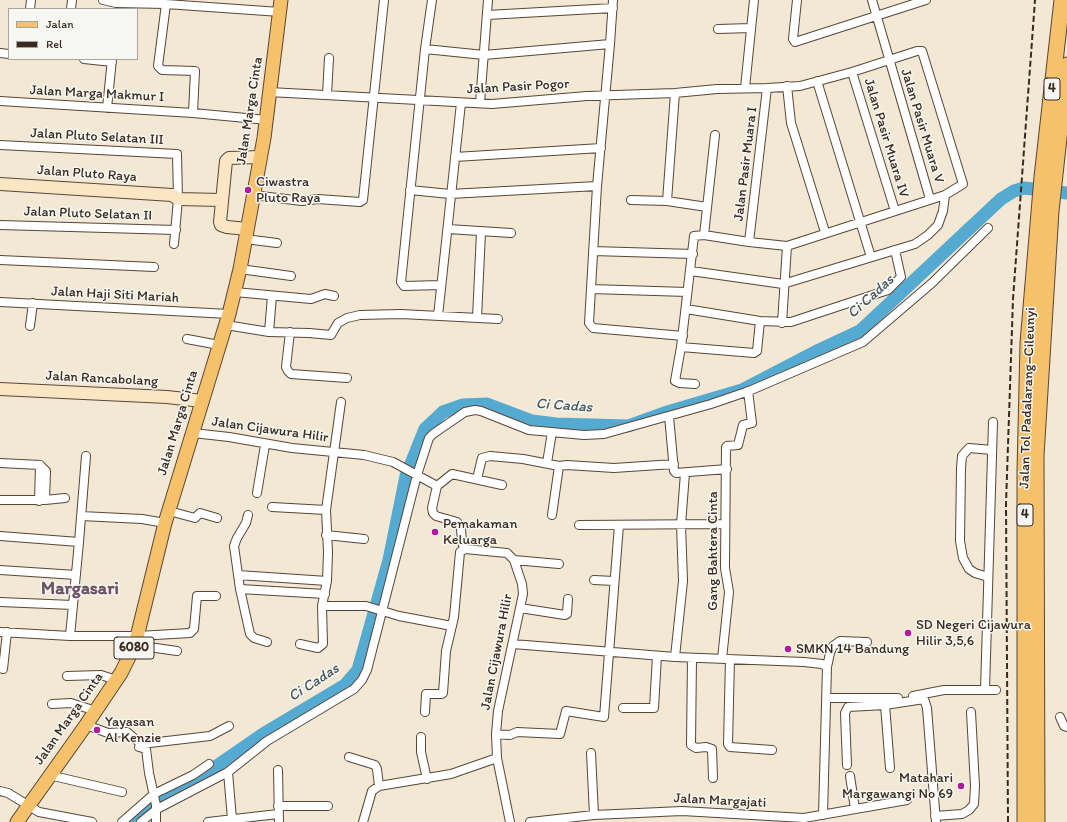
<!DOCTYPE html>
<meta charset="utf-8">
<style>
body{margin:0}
#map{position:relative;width:1067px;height:822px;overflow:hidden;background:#f3e8d4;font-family:Itim,sans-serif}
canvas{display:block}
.legend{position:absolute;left:8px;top:8px;width:130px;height:52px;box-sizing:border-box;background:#f6f6f2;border:1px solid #aba49d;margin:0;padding:5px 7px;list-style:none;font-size:12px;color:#3b2a1e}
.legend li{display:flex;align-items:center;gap:8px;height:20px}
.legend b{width:20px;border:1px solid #aba49d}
</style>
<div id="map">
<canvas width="1067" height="822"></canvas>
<ul class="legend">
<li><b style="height:5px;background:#f5c16b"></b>Jalan</li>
<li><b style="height:5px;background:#3b2a1e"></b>Rel</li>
</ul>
</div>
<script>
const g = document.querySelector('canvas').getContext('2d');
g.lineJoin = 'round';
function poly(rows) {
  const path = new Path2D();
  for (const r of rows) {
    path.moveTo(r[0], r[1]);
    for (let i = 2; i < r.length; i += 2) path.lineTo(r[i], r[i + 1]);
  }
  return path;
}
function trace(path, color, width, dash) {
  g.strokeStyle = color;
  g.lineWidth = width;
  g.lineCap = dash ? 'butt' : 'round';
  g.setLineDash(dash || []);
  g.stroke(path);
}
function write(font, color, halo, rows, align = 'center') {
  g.font = font + ' Itim,sans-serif';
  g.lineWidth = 3;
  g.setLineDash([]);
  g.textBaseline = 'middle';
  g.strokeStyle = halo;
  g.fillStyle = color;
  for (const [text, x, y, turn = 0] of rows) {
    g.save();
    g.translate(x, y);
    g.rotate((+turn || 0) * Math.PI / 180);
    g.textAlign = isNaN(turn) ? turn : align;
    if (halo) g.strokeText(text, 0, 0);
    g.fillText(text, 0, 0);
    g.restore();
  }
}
trace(poly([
 [129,822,159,801,205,774,263,734,345,685,358,670,389,560,406,476,425,429,443,412,463,405,487,404,532,421,556,424,628,426,664,413,742,390,815,352,860,331,1001,199,1014,191,1024,188,1067,193]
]), '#55aad1', 13);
const street = poly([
 [103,0,116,3,166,4,280,12],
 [432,0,425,49,401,282,404,286,441,285],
 [797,0,793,39,795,42,926,0],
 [872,0,930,199],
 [166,4,158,66,162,70,195,71,193,113],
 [30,9,31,0],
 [71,9,72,0],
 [487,15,613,8],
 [718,29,751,28],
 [610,44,597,186,589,323,593,328,683,336],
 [425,49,484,55,610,44,613,0],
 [0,53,9,54],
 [84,59,112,62],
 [852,72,895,211],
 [817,81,871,257],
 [787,86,791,123,825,232],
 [745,88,754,0],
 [269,92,492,104,587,96,675,93,717,89,767,88,800,86,852,72,917,51,922,51,963,184,945,195,787,246,749,242,704,235,694,236,681,347,754,353,757,351,760,321],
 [675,93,667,201,707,207],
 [327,95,329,58],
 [0,101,193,113,267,120],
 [480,103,488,0],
 [107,108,112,59],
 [0,145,177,154,178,199,174,244],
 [455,157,601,148],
 [410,190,450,194,597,186],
 [253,195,302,201,318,199,360,202,363,200,384,0],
 [631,200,667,201],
 [0,225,176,230],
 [448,229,511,233],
 [704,235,715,135],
 [245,239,277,243],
 [749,242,767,88],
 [593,251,693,254],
 [0,260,154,267],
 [240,269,291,276],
 [691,271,783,284,915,244,928,235,938,225,943,211,945,195],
 [591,289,687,292],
 [235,292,311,299,325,294,334,296],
 [0,302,229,314],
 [686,309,760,321,791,322,888,290,901,277,895,250],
 [438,316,461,103],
 [477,318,481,232],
 [782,323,787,246],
 [226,325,269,332,309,333,331,335,338,323,347,318,360,315,401,314,498,319],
 [30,326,33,303],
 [269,332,272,296],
 [290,332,286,367,288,371,291,374,347,378],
 [187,339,219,345],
 [681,347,675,381,680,383,695,384],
 [669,416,674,471,676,473,727,469],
 [193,433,229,437,292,448,364,455,393,462,437,486,432,508,433,513,436,516,457,522,461,528,462,543,465,549,507,553,514,560,522,584,523,594,498,711,496,734,497,758,451,774,379,786,372,791,363,822],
 [0,463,40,465,39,501],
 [547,463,552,432],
 [477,479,482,458,490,456,523,459,559,466,567,465,614,468,674,464],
 [437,486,452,474,502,485],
 [257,493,265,445],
 [0,500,45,500,46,471,40,465],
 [45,500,65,498],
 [272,507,326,510],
 [169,511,195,518,200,513,217,518],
 [552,515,559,466],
 [81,516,142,519,165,523],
 [579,525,724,524],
 [326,535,364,539],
 [0,536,79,542,73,605,0,602],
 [79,542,86,456],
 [514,560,559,564],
 [0,570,76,575],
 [238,575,327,581],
 [988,577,975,573,969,569,963,558,960,541,961,468,962,456,969,448,992,450],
 [594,580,614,581],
 [240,589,234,546,237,538,246,523,248,515],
 [322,606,366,606,399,616,452,626],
 [520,608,565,615,567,614,568,599],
 [0,632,70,636,138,636,190,633,194,629,197,596,216,596],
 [70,636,73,605],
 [267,642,254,638,250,634,240,589,325,594],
 [300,644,318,648,323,644,322,606,327,581,328,552,326,510,341,402],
 [513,644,675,657,804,662,822,664,827,667],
 [135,645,177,651],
 [675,657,683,581,681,525,685,473],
 [692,658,691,745,696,748,706,747,712,749,713,778],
 [722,659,729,592,725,568,726,447,727,446,738,445,743,425,752,423,748,391],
 [730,659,728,744,730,747,772,750],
 [3,669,7,632],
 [67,676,101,675,116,680],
 [985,690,993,422],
 [913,696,944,690,996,690],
 [827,698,898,698],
 [52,704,71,703,96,711],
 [885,705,890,768],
 [623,708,654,708,657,656],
 [425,712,426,694,442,694,443,693,446,651,454,617,460,552,465,549],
 [1060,717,1064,726,1067,727],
 [86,725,108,733,127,732,141,744,210,736,229,726],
 [496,734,510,735,517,732,560,734,566,711,604,717,619,525],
 [421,737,421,752,427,779],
 [139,747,146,749,149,773,156,805,156,822],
 [591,753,594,815],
 [349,757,375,765,377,769,379,786],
 [497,758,510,822],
 [847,765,845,713,848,707,885,705,924,699,927,708,936,822],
 [278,770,279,822],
 [228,772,232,819],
 [49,775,122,792],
 [850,776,855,809],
 [0,791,8,793,39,812,92,822],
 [278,806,328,806],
 [823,815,827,667,830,653,833,646,840,641,867,642],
 [935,816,962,814,969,810,974,804,975,786,971,712],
 [122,822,154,794,193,775,209,764],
 [141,822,157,809,228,772,267,741,354,689,362,680,367,670,417,475,429,438,433,434,465,412,475,410,481,411,529,430,584,435,604,434,711,404,749,391,863,342,932,283,988,228],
 [208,822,278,814],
 [530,822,594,815,682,811,804,818,907,800]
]);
const secondary = poly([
 [0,184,172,195,178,199,221,200],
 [247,229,227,227,221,225,220,222,226,161,229,158,260,157],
 [0,389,167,397,202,401]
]);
const primary = poly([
 [17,822,86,725,121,673,135,645,165,523,229,314,240,269,264,138,281,0]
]);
const highway = poly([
 [1025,822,1025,471,1028,343,1042,177,1062,0],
 [1037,822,1036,456,1051,211,1067,65]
]);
trace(street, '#574639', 10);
trace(secondary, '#574639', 14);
trace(primary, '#574639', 15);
trace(highway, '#574639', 17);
trace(street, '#fff', 8);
trace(secondary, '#fbe6c4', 12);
trace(primary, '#f5c16b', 13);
trace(highway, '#f5c16b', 15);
trace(poly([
 [1008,822,1006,504,1013,299,1035,0]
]), '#3b2a1e', 2, [6, 3]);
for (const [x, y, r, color] of [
 [248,190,4,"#b5179e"],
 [435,532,4,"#b5179e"],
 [908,633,4,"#b5179e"],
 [788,649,4,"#b5179e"],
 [97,730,4,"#b5179e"],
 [961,786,4,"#b5179e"]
]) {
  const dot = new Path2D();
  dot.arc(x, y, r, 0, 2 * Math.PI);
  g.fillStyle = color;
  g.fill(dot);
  trace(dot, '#f6f6f2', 1.5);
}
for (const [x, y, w] of [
 [1052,89,16],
 [1025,515,16],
 [134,648,40]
]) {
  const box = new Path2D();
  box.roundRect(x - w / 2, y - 11, w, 22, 3);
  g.fillStyle = '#f6f6f2';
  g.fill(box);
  trace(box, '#3b2a1e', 1);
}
write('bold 13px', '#3b2a1e', null, [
 ["4",1052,89],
 ["4",1025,515],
 ["6080",134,648]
]);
write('14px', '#3b2a1e', '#f6f6f2', [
 ["Jalan Pasir Pogor",518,87,-3],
 ["Jalan Marga Makmur I",97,94,3],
 ["Jalan Marga Cinta",250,111,-81],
 ["Jalan Pasir Muara V",922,126,73],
 ["Jalan Pluto Selatan III",97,137,3],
 ["Jalan Pasir Muara IV",886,138,73],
 ["Jalan Pasir Muara I",746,164,-83],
 ["Jalan Pluto Raya",87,174,4],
 ["Jalan Pluto Selatan II",88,214,2],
 ["Jalan Haji Siti Mariah",115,295,3],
 ["Jalan Rancabolang",102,379,3],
 ["Jalan Tol Padalarang–Cileunyi",1028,398,-88],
 ["Jalan Marga Cinta",178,423,-73],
 ["Jalan Cijawura Hilir",270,430,8],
 ["Gang Bahtera Cinta",713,551,-90],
 ["Jalan Cijawura Hilir",497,652,-79],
 ["Jalan Marga Cinta",69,719,-55],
 ["Jalan Margajati",720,801,3]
]);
write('14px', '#3b2a1e', '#f6f6f2', [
 ["Ciwastra",256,182],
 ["Pluto Raya",256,198],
 ["Pemakaman",443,524],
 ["Keluarga",443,540],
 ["SD Negeri Cijawura",916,625],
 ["Hilir 3,5,6",916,641],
 ["SMKN 14 Bandung",796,649],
 ["Yayasan",105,722],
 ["Al Kenzie",105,738],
 ["Matahari",953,778,"right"],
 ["Margawangi No 69",953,794,"right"]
], 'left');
write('italic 15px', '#44575d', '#f6f6f2', [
 ["Ci Cadas",871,297,-42],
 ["Ci Cadas",564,406,4],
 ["Ci Cadas",314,683,-33]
]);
write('bold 18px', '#6e5464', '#f6f6f2', [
 ["Margasari",80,589]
]);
</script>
